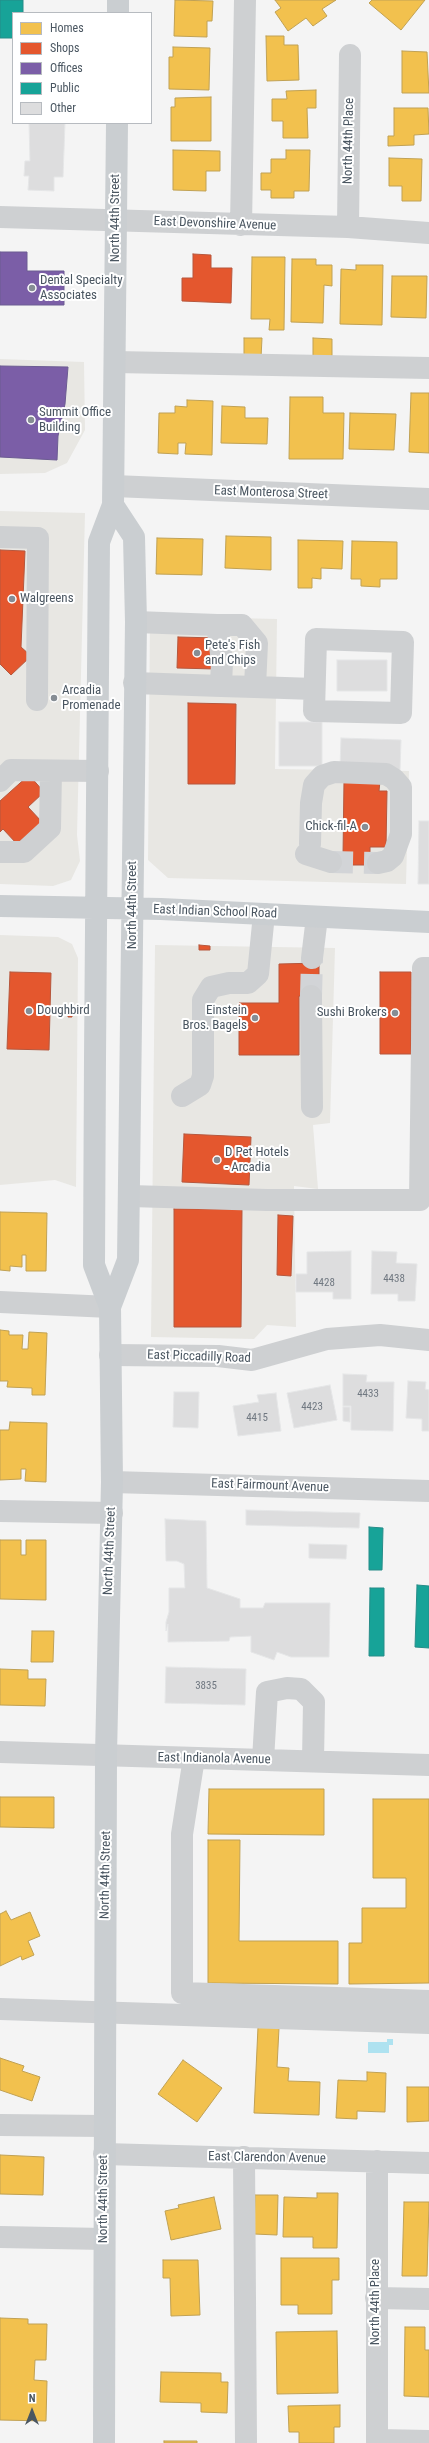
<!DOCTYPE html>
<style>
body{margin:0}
#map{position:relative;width:429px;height:2443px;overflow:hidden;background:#f4f4f4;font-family:"Roboto Condensed",sans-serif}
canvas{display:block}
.legend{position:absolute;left:12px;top:12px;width:140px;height:112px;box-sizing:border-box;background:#fff;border:1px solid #b7bbc0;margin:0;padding:5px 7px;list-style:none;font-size:12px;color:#4a5661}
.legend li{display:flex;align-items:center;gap:8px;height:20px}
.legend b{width:20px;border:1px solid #b7bbc0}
.north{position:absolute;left:12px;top:2391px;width:40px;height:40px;-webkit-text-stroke:3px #fff;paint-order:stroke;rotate:0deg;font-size:11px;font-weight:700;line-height:16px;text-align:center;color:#4a5661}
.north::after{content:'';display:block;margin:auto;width:14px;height:18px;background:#4a5661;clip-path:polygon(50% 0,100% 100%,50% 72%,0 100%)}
</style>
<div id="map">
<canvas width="429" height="2443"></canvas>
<ul class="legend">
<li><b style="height:11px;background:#f2c14e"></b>Homes</li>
<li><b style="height:11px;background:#e4572e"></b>Shops</li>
<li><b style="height:11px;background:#7b5ea7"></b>Offices</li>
<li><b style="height:11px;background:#17a398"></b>Public</li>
<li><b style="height:11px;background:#ddddde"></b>Other</li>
</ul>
<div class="north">N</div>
</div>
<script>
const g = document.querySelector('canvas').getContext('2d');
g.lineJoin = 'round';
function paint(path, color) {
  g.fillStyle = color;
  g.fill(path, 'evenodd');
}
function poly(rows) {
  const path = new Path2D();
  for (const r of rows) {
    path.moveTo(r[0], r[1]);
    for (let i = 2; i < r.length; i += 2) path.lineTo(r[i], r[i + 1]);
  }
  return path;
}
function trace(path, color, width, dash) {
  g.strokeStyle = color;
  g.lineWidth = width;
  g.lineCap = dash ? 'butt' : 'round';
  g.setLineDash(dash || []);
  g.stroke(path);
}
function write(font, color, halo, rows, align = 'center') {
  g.font = font + ' "Roboto Condensed",sans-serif';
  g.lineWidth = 4;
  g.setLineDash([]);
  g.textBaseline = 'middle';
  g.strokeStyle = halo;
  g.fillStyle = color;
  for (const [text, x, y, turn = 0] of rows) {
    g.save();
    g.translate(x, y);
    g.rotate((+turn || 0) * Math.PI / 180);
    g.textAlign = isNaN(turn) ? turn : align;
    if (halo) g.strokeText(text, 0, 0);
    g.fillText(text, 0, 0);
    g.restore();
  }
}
paint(poly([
 [0,359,84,362,85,430,67,463,45,473,0,474],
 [0,511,85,513,77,835,80,861,71,880,53,886,0,884],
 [150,616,277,619,275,769,409,771,406,884,168,878,148,860],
 [0,935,58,937,72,944,78,958,76,1187,55,1180,0,1185],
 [155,945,335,948,330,1123,313,1125,318,1189,294,1186,296,1327,267,1325,254,1339,151,1337]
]), '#e8e7e3');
paint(poly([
 [387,2039,393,2039,393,2045,389,2045,389,2053,368,2053,368,2042,387,2042]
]), '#aee2f0');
const homes = poly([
 [175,0,213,1,212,21,207,21,207,37,174,36,175,0],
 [275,0,336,0,322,9,327,16,313,26,306,18,288,31,275,12,281,8,275,0],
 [372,0,425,0,401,30,369,3,372,0],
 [266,36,284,36,284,45,298,45,299,80,267,81,266,36],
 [173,47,210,48,209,90,169,89,169,57,173,57,173,47],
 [402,51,427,52,429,93,402,93,402,51],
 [316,90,316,108,307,108,308,138,283,138,283,121,272,121,272,99,287,99,286,91,316,90],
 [211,97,211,141,171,141,171,107,175,107,175,98,211,97],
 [394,108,428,108,429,134,414,135,414,145,388,146,388,136,394,136,394,108],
 [173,150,220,151,220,171,206,171,206,191,173,190,173,150],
 [286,150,310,150,309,191,294,191,294,198,271,198,271,190,261,190,261,173,271,173,271,159,286,159,286,150],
 [389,158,422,159,421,201,402,201,402,186,389,186,389,158],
 [252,257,285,257,284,330,269,330,270,319,251,319,252,257],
 [292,259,316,259,316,265,332,265,332,286,324,285,323,323,291,322,292,259],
 [356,265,383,265,382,325,340,324,341,269,356,270,356,265],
 [392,276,427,276,426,318,391,317,392,276],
 [244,338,262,338,261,358,244,358,244,338],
 [313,338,332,339,332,359,313,358,313,338],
 [411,393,429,393,429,453,409,452,411,393],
 [290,397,323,397,323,413,344,413,343,459,289,459,290,397],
 [187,400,213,401,212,455,185,454,186,443,178,443,178,454,158,453,159,413,175,413,175,406,187,407,187,400],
 [222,406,245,407,245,418,268,418,267,444,221,443,222,406],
 [350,413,396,414,394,450,349,449,350,413],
 [226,536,271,537,271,570,225,568,226,536],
 [157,538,203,539,202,575,156,574,157,538],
 [298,540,343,541,342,569,321,568,321,579,312,578,312,588,298,588,298,540],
 [352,541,397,542,397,579,380,579,380,587,361,586,361,579,351,579,352,541],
 [0,1212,47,1213,46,1271,26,1271,26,1255,22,1255,22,1267,10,1266,10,1271,0,1270,0,1212],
 [0,1330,9,1331,9,1335,23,1335,22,1349,28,1349,29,1332,47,1333,45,1395,32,1395,32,1388,7,1387,8,1381,0,1381,0,1330],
 [10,1422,47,1423,46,1482,25,1481,26,1469,21,1469,21,1479,0,1480,0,1430,9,1430,10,1422],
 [0,1540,21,1540,21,1555,26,1555,26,1540,46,1540,46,1600,0,1599,0,1540],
 [32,1631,54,1631,53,1662,31,1662,32,1631],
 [0,1669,28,1670,28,1679,46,1679,45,1706,0,1705,0,1669],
 [209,1789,324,1789,324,1835,208,1834,209,1789],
 [0,1797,54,1797,54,1828,0,1827,0,1797],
 [373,1799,429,1799,429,1983,349,1984,349,1943,362,1943,362,1908,406,1908,406,1878,373,1878,373,1799],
 [208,1840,240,1840,239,1941,338,1941,338,1984,208,1983,208,1840],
 [6,1911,11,1920,30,1912,40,1936,28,1941,34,1955,22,1960,21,1956,0,1966,0,1914,6,1911],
 [258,2027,279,2028,277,2067,289,2068,288,2081,320,2082,319,2115,254,2113,258,2027],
 [0,2058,24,2066,22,2071,40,2077,32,2101,0,2090,0,2058],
 [183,2060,222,2088,197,2122,158,2094,183,2060],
 [367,2072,386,2073,385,2112,357,2111,357,2119,336,2118,338,2080,367,2081,367,2072],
 [407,2087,429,2087,429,2121,407,2122,407,2087],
 [0,2155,44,2157,43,2195,0,2194,0,2155],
 [317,2193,338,2193,337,2248,313,2248,313,2237,283,2237,284,2197,317,2198,317,2193],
 [255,2195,278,2195,277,2235,254,2234,255,2195],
 [214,2197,221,2229,171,2240,165,2211,179,2208,178,2205,214,2197],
 [404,2202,429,2202,427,2276,402,2276,404,2202],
 [281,2258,339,2258,339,2280,332,2280,332,2314,298,2314,298,2305,281,2305,281,2258],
 [163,2260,198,2260,200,2315,171,2316,170,2278,163,2278,163,2260],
 [0,2318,28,2319,28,2324,47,2324,46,2360,35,2360,34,2380,47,2381,46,2421,0,2420,0,2318],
 [405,2327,425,2327,425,2350,429,2350,429,2397,404,2396,405,2327],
 [337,2331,338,2393,277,2394,276,2332,337,2331],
 [161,2372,221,2373,221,2382,228,2382,227,2413,201,2412,201,2403,160,2402,161,2372],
 [340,2405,340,2427,334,2427,334,2443,299,2443,299,2432,289,2432,288,2406,340,2405],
 [164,2441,197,2441,197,2443,164,2443,164,2441]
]);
paint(homes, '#f2c14e');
trace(homes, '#c0a154', 1);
const shops = poly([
 [193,254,211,255,211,268,232,268,231,303,182,301,182,278,193,278,193,254],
 [0,550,25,551,21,647,31,656,11,675,0,664,0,550],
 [178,637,216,638,215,669,177,668,178,637],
 [188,703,236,704,235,784,188,784,188,703],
 [29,775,44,792,28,807,42,822,17,844,3,829,0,832,0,801,29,775],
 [344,781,380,781,379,791,387,791,386,847,370,847,370,857,378,865,331,865,331,856,343,856,344,781],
 [199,945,210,946,210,950,199,950,199,945],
 [319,963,319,996,299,996,299,1055,239,1055,239,1003,279,1003,279,964,319,963],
 [10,972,51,973,49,1050,7,1049,10,972],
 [380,972,411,972,411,1054,380,1054,380,972],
 [68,1007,72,1007,72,1017,68,1017,68,1007],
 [184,1134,251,1137,249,1185,182,1182,184,1134],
 [174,1209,242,1209,241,1327,174,1327,174,1209],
 [278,1215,293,1216,291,1276,277,1275,278,1215]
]);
paint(shops, '#e4572e');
trace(shops, '#b6573d', 1);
const offices = poly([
 [0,252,27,252,27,271,64,271,64,305,0,305,0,252],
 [0,366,68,367,65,404,58,436,57,460,0,457,0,366]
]);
paint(offices, '#7b5ea7');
trace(offices, '#6c5c92', 1);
const public = poly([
 [0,0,23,0,23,13,13,13,13,38,0,38,0,0],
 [369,1527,383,1528,382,1570,369,1570,369,1527],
 [417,1585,429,1586,429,1648,415,1647,417,1585],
 [370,1588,384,1588,384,1656,369,1656,370,1588]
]);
paint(public, '#17a398');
trace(public, '#268c88', 1);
const building = poly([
 [29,123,65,123,63,177,54,177,54,191,28,190,29,176,24,176,25,161,30,161,29,123],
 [337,660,387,660,387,691,337,691,337,660],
 [279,722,322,722,322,766,279,766,279,722],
 [341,738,401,740,400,770,340,768,341,738],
 [419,821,429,821,429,884,418,884,419,821],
 [351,1251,351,1299,333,1299,333,1292,296,1292,296,1274,307,1274,307,1252,351,1251],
 [372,1251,397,1252,396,1263,417,1264,415,1301,398,1301,398,1294,371,1294,372,1251],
 [343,1374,367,1375,366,1382,394,1382,393,1431,351,1430,351,1406,343,1406,343,1374],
 [408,1381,426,1382,425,1389,429,1390,429,1431,422,1431,422,1419,406,1418,408,1381],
 [330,1385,337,1420,294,1428,287,1393,330,1385],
 [174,1392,199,1392,198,1428,173,1427,174,1392],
 [276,1393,281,1431,238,1436,233,1406,259,1402,257,1395,276,1393],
 [343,1407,350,1407,350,1422,343,1421,343,1407],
 [246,1510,360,1513,359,1528,246,1525,246,1510],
 [165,1519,206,1521,207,1588,240,1599,240,1608,263,1608,265,1603,330,1603,329,1657,291,1657,277,1652,274,1660,251,1652,251,1636,230,1637,229,1641,168,1642,168,1624,166,1631,166,1622,169,1612,169,1588,185,1588,184,1564,177,1561,166,1561,165,1519],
 [309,1544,347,1545,346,1559,309,1558,309,1544],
 [166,1667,246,1669,245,1705,165,1703,166,1667]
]);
paint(building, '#ddddde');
trace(building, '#e5e6e7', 1);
trace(poly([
 [331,862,378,863],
 [311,996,312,958]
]), '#d2d4d7', 22, [22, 11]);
trace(poly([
 [0,217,348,227,429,233],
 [241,225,245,0],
 [348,227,350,55],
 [115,362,429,368],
 [114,486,429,499],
 [0,537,38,538,37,700],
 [217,625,242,625,257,643,255,687,221,686],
 [316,639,403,642,401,713,314,711,316,639],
 [134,683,221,686,222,661,217,625,136,622],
 [255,687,314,689],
 [0,781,11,770,98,771],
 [310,844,311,803,314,785,322,776,334,772,386,774,394,779,401,787,401,834,393,856,387,861,378,863],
 [0,852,24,852,50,828,51,771],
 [306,854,331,862],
 [312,958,317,917],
 [311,996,312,1107],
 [182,1096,200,1085,203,1076,203,1000,211,987,229,983,248,983,258,974,264,914],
 [130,1196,267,1200,420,1200,423,968,429,968],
 [0,1302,110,1307],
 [110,1355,218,1356,252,1360,327,1339,380,1335,429,1340],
 [112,1482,429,1491],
 [0,1511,112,1513],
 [0,1752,429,1765],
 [194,1758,182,1834,182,1993,429,2001],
 [263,1760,267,1692,287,1688,301,1689,314,1702,313,1761],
 [0,2009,429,2023],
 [0,2125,104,2126],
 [104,2154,429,2163],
 [244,2157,246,2443],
 [0,2237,104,2239],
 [376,2298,429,2299],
 [377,2440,429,2441],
 [377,2443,377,2161]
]), '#ced0d2', 22);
trace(poly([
 [118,13,118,0],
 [0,906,161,909,429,922],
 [110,1307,128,1260,136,622,134,537,113,505],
 [104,2443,106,1755,112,1482,110,1307,94,1265,95,1058,99,542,113,505,117,123]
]), '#caced1', 22);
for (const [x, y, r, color] of [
 [32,288,4,"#868d94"],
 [31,420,4,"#868d94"],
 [12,599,4,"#868d94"],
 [197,653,4,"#868d94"],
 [54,698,4,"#868d94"],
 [365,827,4,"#868d94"],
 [29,1011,4,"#868d94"],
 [395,1013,4,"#868d94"],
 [255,1018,4,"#868d94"],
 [217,1160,4,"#868d94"]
]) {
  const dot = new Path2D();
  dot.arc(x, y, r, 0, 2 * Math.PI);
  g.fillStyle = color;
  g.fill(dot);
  trace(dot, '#fff', 1.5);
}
write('11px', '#707881', null, [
 ["4438",394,1279],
 ["4428",324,1283],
 ["4433",368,1394],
 ["4423",312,1407],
 ["4415",257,1418],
 ["3835",206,1686]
]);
write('13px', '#4a5661', '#fff', [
 ["North 44th Place",349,141,-89],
 ["North 44th Street",116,218,-90],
 ["East Devonshire Avenue",215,224,2],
 ["East Monterosa Street",271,493,2],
 ["North 44th Street",133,905,-90],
 ["East Indian School Road",215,912,2],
 ["East Piccadilly Road",199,1357,2],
 ["East Fairmount Avenue",270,1486,2],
 ["North 44th Street",110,1551,-88],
 ["East Indianola Avenue",214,1759,1],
 ["North 44th Street",106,1875,-89],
 ["East Clarendon Avenue",267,2158,1],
 ["North 44th Street",104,2199,-90],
 ["North 44th Place",376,2302,-90]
]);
write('13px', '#4a5661', '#fff', [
 ["Dental Specialty",40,281],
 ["Associates",40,296],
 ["Summit Office",39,413],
 ["Building",39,428],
 ["Walgreens",20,599],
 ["Pete's Fish",205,646],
 ["and Chips",205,661],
 ["Arcadia",62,691],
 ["Promenade",62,706],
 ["Chick-fil-A",357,827,"right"],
 ["Doughbird",37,1011],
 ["Einstein",247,1011,"right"],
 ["Bros. Bagels",247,1026,"right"],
 ["Sushi Brokers",387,1013,"right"],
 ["D Pet Hotels",225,1153],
 ["- Arcadia",225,1168]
], 'left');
</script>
